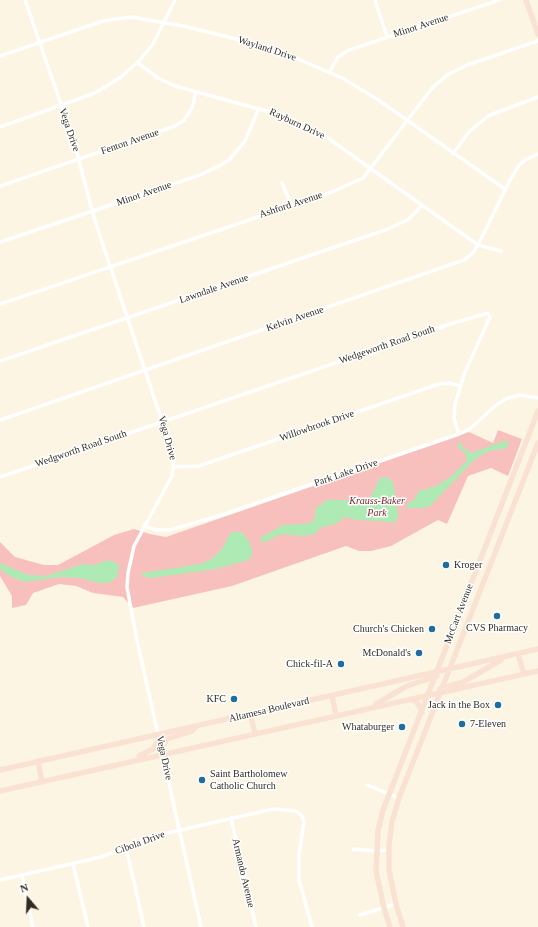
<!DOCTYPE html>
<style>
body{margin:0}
#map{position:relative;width:538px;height:927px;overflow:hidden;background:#fdf5e3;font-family:"Times New Roman",serif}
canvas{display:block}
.north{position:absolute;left:8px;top:879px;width:40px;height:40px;-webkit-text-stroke:3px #fff;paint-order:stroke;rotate:341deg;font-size:11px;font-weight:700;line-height:16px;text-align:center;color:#2f2c25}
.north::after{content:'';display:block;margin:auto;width:14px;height:18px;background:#2f2c25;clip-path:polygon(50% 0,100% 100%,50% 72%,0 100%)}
</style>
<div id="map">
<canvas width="538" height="927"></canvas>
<div class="north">N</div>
</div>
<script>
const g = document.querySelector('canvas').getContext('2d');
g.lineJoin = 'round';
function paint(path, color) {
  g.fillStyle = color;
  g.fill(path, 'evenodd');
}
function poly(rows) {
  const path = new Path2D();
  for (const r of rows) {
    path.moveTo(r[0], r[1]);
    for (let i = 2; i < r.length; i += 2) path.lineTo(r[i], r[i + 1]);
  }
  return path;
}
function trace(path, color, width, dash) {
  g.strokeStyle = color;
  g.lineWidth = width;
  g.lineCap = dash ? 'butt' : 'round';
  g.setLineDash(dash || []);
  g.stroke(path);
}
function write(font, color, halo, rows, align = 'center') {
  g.font = font + ' "Times New Roman",serif';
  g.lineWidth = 3;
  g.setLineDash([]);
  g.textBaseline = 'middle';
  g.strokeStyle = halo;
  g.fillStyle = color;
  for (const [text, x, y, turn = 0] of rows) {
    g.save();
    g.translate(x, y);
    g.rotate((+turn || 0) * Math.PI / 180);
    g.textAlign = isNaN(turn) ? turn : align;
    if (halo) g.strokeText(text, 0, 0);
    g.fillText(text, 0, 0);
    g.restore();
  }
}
paint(poly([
 [498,430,522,439,508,476,491,468,468,476,447,524,438,520,391,546,371,551,359,551,346,546,232,586,133,608,123,597,93,593,76,586,59,584,33,593,26,605,12,608,12,596,0,576,0,542,15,557,44,565,58,565,114,535,134,529,150,534,166,537,469,432,493,443]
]), '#f8c0bd');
paint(poly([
 [507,440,508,448,489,451,475,459,430,506,423,508,408,508,406,504,414,500,419,491,436,486,449,478,467,461,465,453,458,447,457,443,459,442,464,448,471,453],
 [387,477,393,482,398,515,397,520,392,523,382,521,356,520,344,517,336,524,322,527,314,534,304,536,281,534,263,543,260,538,283,525,306,524,314,521,316,508,327,500,369,500,380,478],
 [231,532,241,532,247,538,252,549,252,555,248,560,216,569,151,578,142,576,142,573,201,564,213,558,222,549],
 [109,560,118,564,119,570,116,578,108,583,99,583,80,578,60,577,24,582,10,576,0,569,0,563,28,575,46,576,83,564,94,565]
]), '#adeab4');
trace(poly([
 [25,0,74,142,95,221,174,457,172,476,134,546,128,573,127,587,136,636,201,927],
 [375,0,387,37],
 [0,56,103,21,131,17,183,26,253,43,275,49,342,78,377,99,505,189],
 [138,63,158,78,175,86,277,114,325,136,478,245,501,251],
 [330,71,338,57,349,50,499,0],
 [0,127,95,93,121,77,140,60,153,44,175,0],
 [453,154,468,133,488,116,538,97],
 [282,183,291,204],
 [0,186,175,126,184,120,192,108,196,92],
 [0,242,200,175,219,166,229,160,245,141,259,108],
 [0,304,332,192,363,178,433,87,447,75,467,65,538,41],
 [0,361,388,229,409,219,422,205],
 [0,420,464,260,473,253,478,245,510,180,519,165,527,159,538,154],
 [174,467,199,466,439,384,449,383,460,386],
 [0,477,450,324,488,313,490,317,465,372,455,404,454,419,459,434],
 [144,526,157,530,170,530,222,515,459,434,471,428,496,405,508,398,521,395,538,398],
 [367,785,399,798],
 [231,818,256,927],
 [126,847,144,927],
 [353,849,377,851,388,850],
 [73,864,88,927],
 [22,875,33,927],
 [0,880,101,857,154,836,273,809,296,811,302,816,304,822,299,855,299,880,312,927],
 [360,915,396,904]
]), '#fff', 3.5);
trace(poly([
 [526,0,538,34],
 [518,654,524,674],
 [440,689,463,682,501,660],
 [332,696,336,715],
 [411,699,417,702,422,712],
 [376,704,407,686,437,676],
 [250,714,255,733],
 [162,754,163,746,167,739,192,731,196,726],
 [139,756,153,749,158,741,159,735],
 [38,761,42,782],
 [0,770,538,649],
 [0,791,538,671],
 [390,927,384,908,376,871,378,831,383,810,538,411],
 [403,927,396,904,389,870,389,845,392,822,399,798,538,443]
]), '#fae2d3', 5.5);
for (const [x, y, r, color] of [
 [446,565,4,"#1e6d9f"],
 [497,616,4,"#1e6d9f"],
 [432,629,4,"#1e6d9f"],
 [419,653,4,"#1e6d9f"],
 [341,664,4,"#1e6d9f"],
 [234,699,4,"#1e6d9f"],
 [498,705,4,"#1e6d9f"],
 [462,724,4,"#1e6d9f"],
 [402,727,4,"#1e6d9f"],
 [202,780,4,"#1e6d9f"]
]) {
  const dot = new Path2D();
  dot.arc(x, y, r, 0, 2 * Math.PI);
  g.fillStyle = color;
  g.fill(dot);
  trace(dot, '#fff', 1.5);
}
write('10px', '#2f2c25', '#fff', [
 ["Minot Avenue",421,26,-18],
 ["Wayland Drive",267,49,18],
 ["Rayburn Drive",297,124,25],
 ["Vega Drive",69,130,71],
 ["Fenton Avenue",130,142,-19],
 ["Minot Avenue",144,194,-19],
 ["Ashford Avenue",291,205,-18],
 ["Lawndale Avenue",214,289,-19],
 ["Kelvin Avenue",295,319,-19],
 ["Wedgeworth Road South",387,345,-19],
 ["Willowbrook Drive",317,426,-19],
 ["Vega Drive",167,438,75],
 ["Wedgworth Road South",81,449,-19],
 ["Park Lake Drive",346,473,-19],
 ["McCart Avenue",459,614,-69],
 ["Altamesa Boulevard",269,710,-13],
 ["Vega Drive",164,758,78],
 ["Cibola Drive",140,843,-20],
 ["Armando Avenue",243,873,77]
]);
write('italic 10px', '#791d23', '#fff', [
 ["Krauss-Baker",377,501],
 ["Park",377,513]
]);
write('10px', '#2f2c25', '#fff', [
 ["Kroger",454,565,"left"],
 ["CVS Pharmacy",497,628,"center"],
 ["Church's Chicken",424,629],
 ["McDonald's",411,653],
 ["Chick-fil-A",333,664],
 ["KFC",226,699],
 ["Jack in the Box",490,705],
 ["7-Eleven",470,724,"left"],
 ["Whataburger",394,727],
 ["Saint Bartholomew",210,774,"left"],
 ["Catholic Church",210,786,"left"]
], 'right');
</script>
